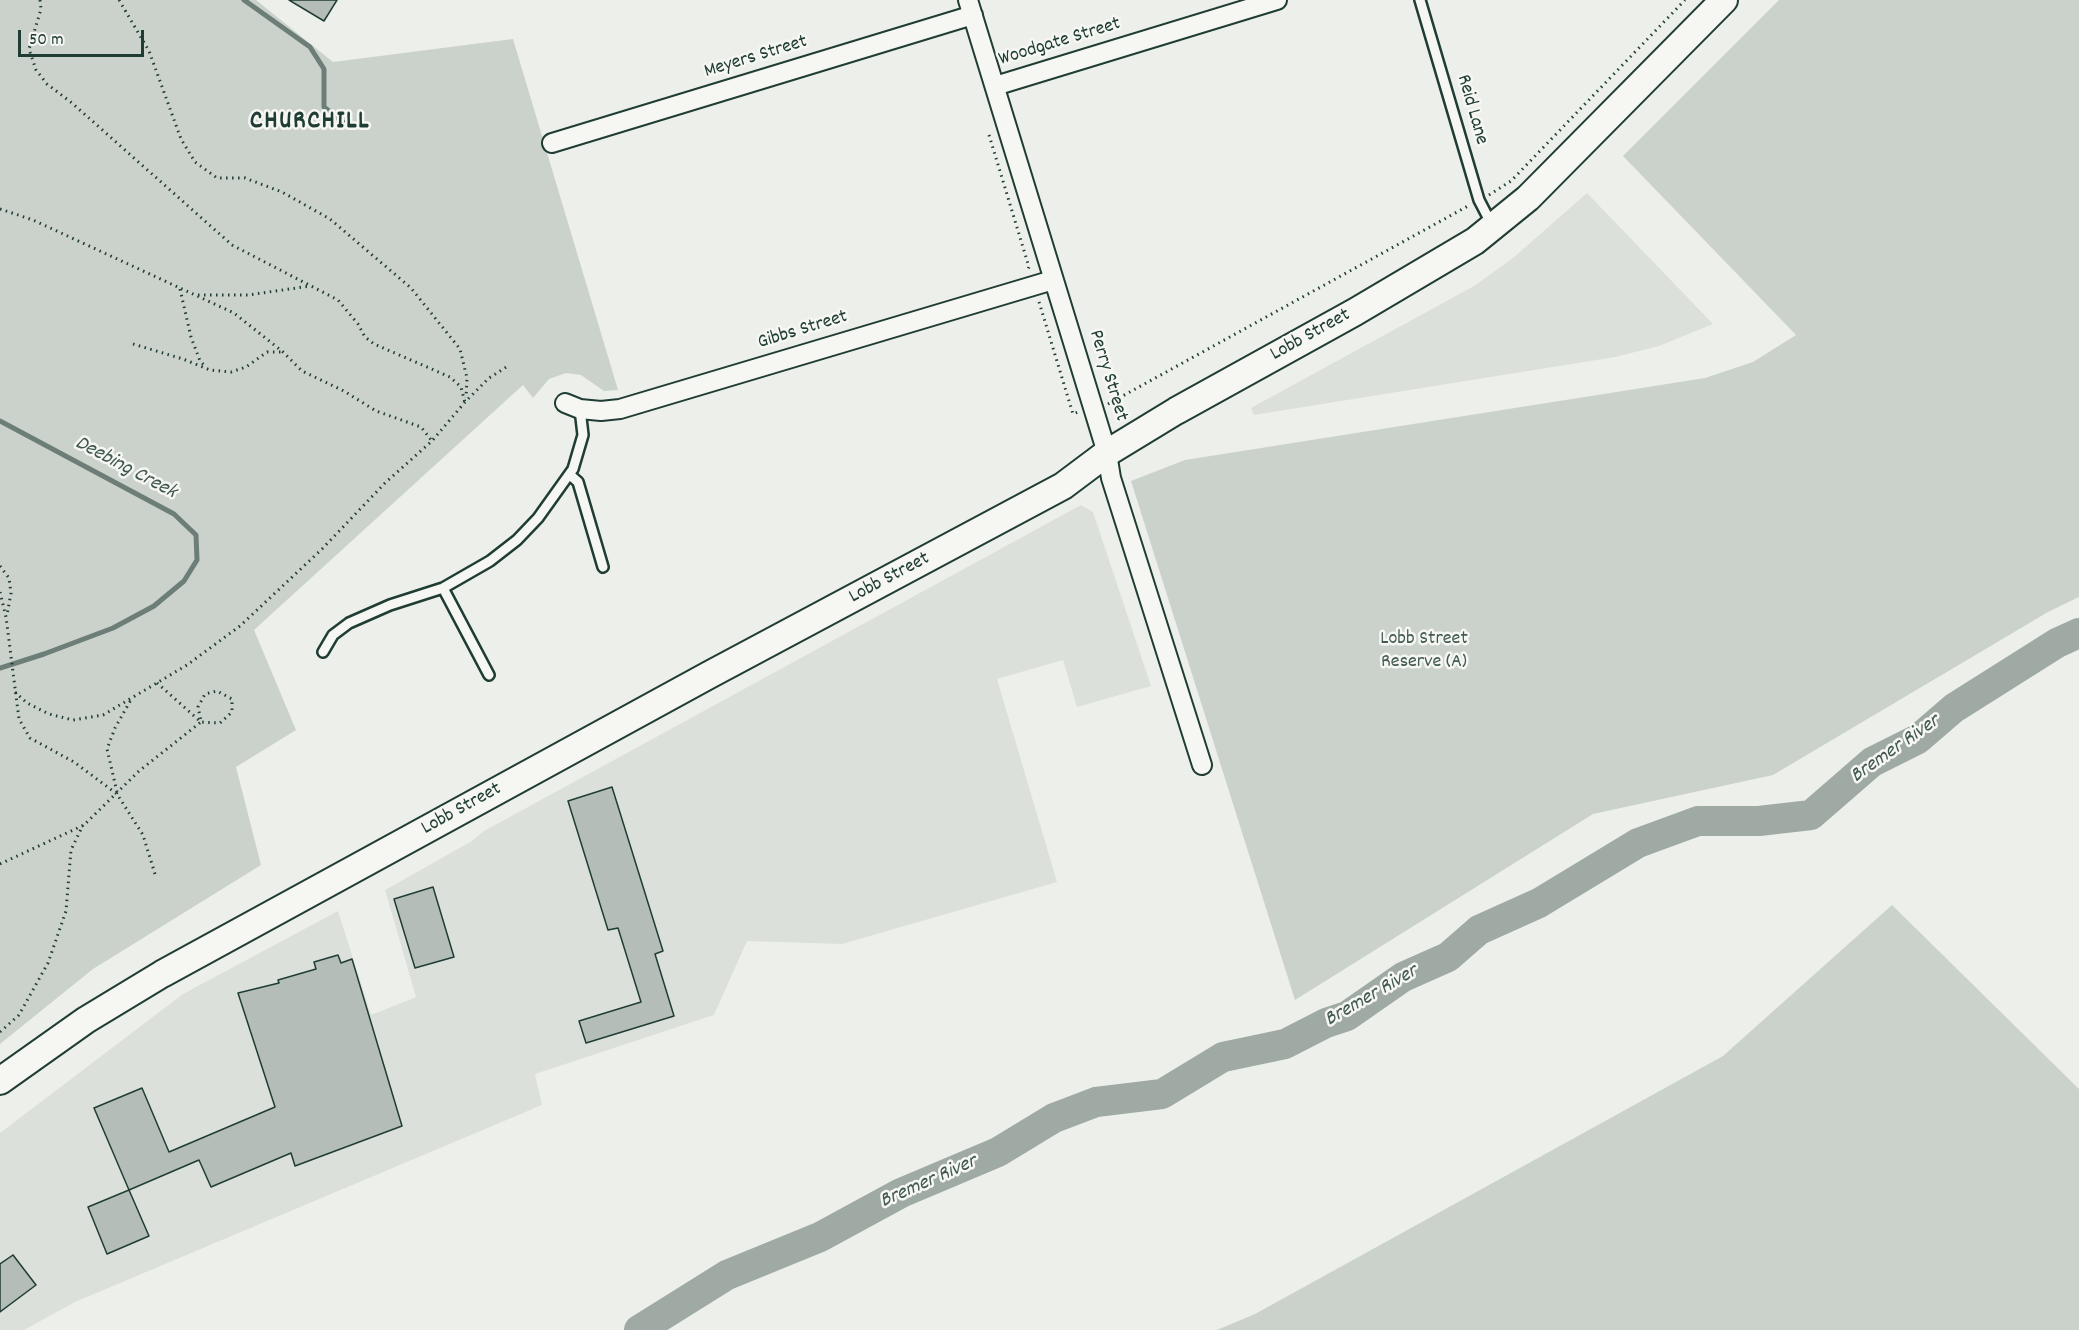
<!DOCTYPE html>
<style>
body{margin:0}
#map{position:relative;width:2079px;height:1330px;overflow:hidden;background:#edefea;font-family:Dekko,sans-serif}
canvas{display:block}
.scale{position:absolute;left:18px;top:30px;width:126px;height:27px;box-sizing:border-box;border:3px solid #1f3d34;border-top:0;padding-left:8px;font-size:18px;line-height:21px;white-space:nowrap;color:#1f3d34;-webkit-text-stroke:4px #f6f6f2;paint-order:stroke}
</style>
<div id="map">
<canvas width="2079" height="1330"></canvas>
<div class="scale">50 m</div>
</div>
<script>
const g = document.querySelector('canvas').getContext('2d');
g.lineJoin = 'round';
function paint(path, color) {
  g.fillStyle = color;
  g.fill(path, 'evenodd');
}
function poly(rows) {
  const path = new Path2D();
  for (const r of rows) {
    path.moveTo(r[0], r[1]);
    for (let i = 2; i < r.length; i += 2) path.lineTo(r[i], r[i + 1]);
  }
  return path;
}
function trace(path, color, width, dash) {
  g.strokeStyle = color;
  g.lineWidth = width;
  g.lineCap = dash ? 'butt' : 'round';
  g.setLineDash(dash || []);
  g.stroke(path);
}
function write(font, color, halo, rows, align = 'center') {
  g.font = font + ' Dekko,sans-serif';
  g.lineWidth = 5;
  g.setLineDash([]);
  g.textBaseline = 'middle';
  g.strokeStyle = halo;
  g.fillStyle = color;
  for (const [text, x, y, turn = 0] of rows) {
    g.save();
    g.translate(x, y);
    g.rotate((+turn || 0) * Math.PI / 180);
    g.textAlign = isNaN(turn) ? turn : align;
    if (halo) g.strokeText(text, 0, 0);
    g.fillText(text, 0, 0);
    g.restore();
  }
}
paint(poly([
 [1587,193,1713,324,1659,346,1615,357,1254,415,1251,408,1474,286,1513,258],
 [1081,505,1093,512,1151,686,1077,707,1063,660,997,679,1057,882,842,944,747,941,714,1015,535,1074,542,1105,75,1302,24,1330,0,1330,0,1133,183,994,338,911,371,1015,416,997,385,890,472,841,484,831]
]), '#dce0db');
paint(poly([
 [0,0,256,0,333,62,513,39,618,390,604,391,581,375,566,373,549,379,533,398,523,385,254,630,296,730,236,767,261,865,93,969,0,1044],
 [1779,0,2079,0,2079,597,2048,612,1773,775,1593,814,1295,1000,1131,481,1185,460,1705,378,1753,362,1796,335,1623,156],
 [1892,905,2079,1089,2079,1330,1217,1330,1255,1314,1723,1056]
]), '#cbd2cc');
trace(poly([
 [244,0,310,47,324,69,324,107,343,122],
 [0,421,174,514,196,535,197,560,184,581,154,606,113,628,44,654,0,668]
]), '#6c7e77', 5);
trace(poly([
 [639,1330,727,1275,820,1237,901,1193,998,1152,1054,1118,1096,1102,1162,1094,1223,1057,1285,1044,1326,1023,1347,1016,1403,977,1448,957,1479,930,1539,903,1638,843,1698,821,1759,821,1811,815,1872,762,1918,739,1954,708,2057,643,2079,633]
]), '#9faaa4', 30);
const building = poly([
 [289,0,337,0,324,21,289,0],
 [612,787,663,951,655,954,674,1016,586,1043,579,1021,641,1002,618,928,608,930,568,801,612,787],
 [433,887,454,957,415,968,394,899,433,887],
 [338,955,341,963,352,959,402,1126,295,1166,291,1153,211,1187,199,1160,129,1190,94,1108,142,1088,169,1152,275,1107,238,993,279,983,278,980,316,969,314,962,338,955],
 [129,1190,149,1236,107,1254,88,1207,129,1190],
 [13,1255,36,1285,0,1312,0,1264,13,1255]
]);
paint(building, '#b4bdb8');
trace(building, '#1f3d34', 1.5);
const service = poly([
 [1420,0,1479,200,1492,225],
 [570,475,578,482,603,567],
 [443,588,489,675],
 [323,652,333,635,349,623,390,605,443,588,490,561,517,540,538,518,573,469,583,435,580,409]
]);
const minor = poly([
 [968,0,1107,453,1111,478,1202,765],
 [995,86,1277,0],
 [552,143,973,15],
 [565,403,580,409,601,411,620,409,1053,280]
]);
const secondary = poly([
 [0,1081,86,1020,162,974,709,675,1063,486,1107,453,1176,411,1355,312,1475,241,1528,198,1724,0]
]);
trace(service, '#1f3d34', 14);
trace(minor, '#1f3d34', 22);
trace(secondary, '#1f3d34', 30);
trace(poly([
 [40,0,41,9,29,49,36,70,47,84,72,103,232,245,338,300,358,324,365,337,374,344,450,377,461,387,465,403],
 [119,0,149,51,181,139,195,162,217,178,245,178,282,192,330,219,411,288,460,349,467,378,466,398],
 [989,135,1029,267,1028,269],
 [1489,195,1511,181,1685,0],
 [0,209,33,220,234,313,283,352,302,371,344,391,376,411,421,427,432,441],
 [180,289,191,337,200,361,206,367],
 [198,295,248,295,310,286],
 [1039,302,1073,414,1078,412],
 [133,344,183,359,210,370,231,372,246,367,267,352,281,352],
 [1108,404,1468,206],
 [0,566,9,578,11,593,7,615],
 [0,592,6,617,19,719,30,738,74,762,117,794,143,835,155,874],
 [157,683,201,722,220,723,232,712,232,699,217,691,205,694,198,707,201,721],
 [15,692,27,703,49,714,73,720,103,715,187,665,240,626,322,549,385,483,432,441,465,402,489,378,508,366],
 [117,792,107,749,115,728,132,698],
 [0,864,84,825,139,771,201,722],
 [0,1032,19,1015,48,963,66,911,71,850,83,825]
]), '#1f3d34', 3, [1.5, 4.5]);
trace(service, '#f6f6f2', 9);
trace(minor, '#f6f6f2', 18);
trace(secondary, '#f6f6f2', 26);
write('20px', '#1f3d34', '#f6f6f2', [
 ["Woodgate Street",1060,43,-17],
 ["Meyers Street",756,58,-17],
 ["Reid Lane",1471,110,74],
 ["Gibbs Street",803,331,-17],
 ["Lobb Street",1311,336,-29],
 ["Perry Street",1107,376,73],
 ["Lobb Street",890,579,-28],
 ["Lobb Street",462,810,-29]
]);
write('20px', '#415b52', '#f6f6f2', [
 ["Lobb Street",1424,640],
 ["Reserve (A)",1424,663]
]);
write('italic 21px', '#3f5850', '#f6f6f2', [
 ["Deebing Creek",125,469,28],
 ["Bremer River",1896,750,-35],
 ["Bremer River",1372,997,-30],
 ["Bremer River",929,1183,-24]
]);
g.letterSpacing = '1.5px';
write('bold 26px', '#1f3d34', '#f6f6f2', [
 ["CHURCHILL",310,123]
]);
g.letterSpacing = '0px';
</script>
